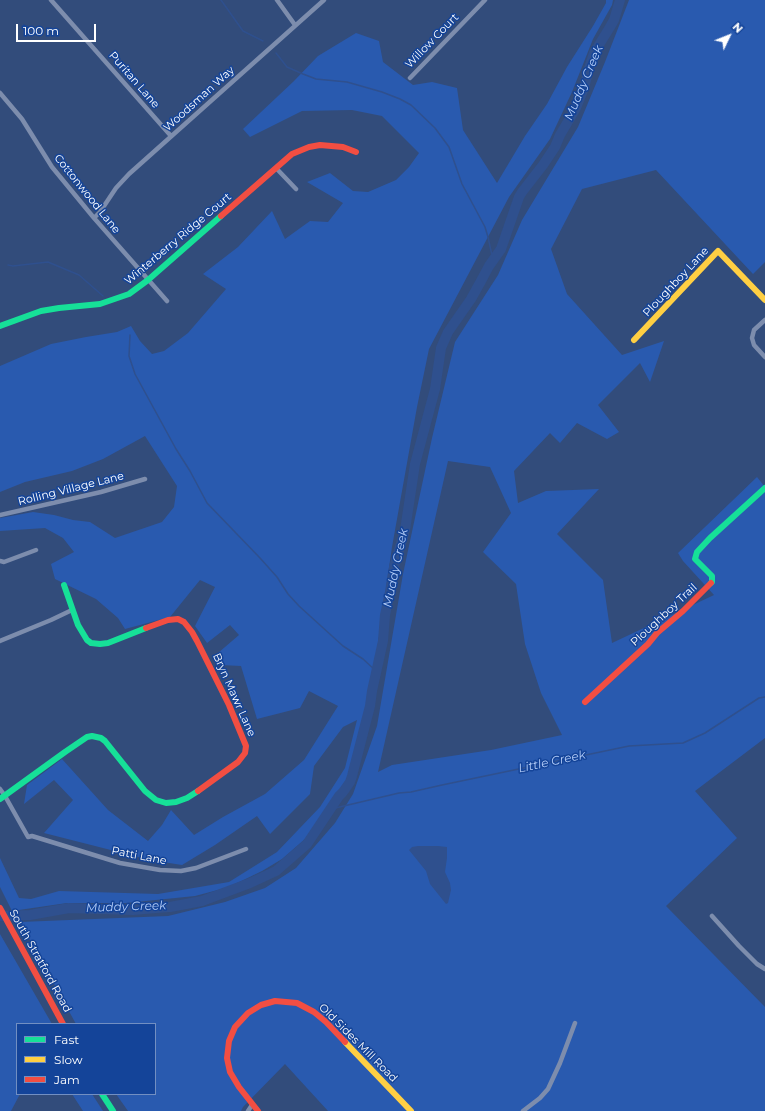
<!DOCTYPE html>
<style>
body{margin:0}
#map{position:relative;width:765px;height:1111px;overflow:hidden;background:#324c7b;font-family:Montserrat,sans-serif}
canvas{display:block}
.legend{position:absolute;left:16px;top:1023px;width:140px;height:72px;box-sizing:border-box;background:#144499;border:1px solid #728fc2;margin:0;padding:5px 7px;list-style:none;font-size:12px;color:#fff}
.legend li{display:flex;align-items:center;gap:8px;height:20px}
.legend b{width:20px;border:1px solid #728fc2}
.north{position:absolute;left:709px;top:16px;width:40px;height:40px;-webkit-text-stroke:3px #144499;paint-order:stroke;rotate:47deg;font-size:11px;font-weight:700;line-height:16px;text-align:center;color:#fff}
.north::after{content:'';display:block;margin:auto;width:14px;height:18px;background:#fff;clip-path:polygon(50% 0,100% 100%,50% 72%,0 100%)}
.scale{position:absolute;left:16px;top:24px;width:80px;height:18px;box-sizing:border-box;border:2px solid #fff;border-top:0;padding-left:5px;font-size:12px;line-height:14px;white-space:nowrap;color:#fff;-webkit-text-stroke:3px #144499;paint-order:stroke}
</style>
<div id="map">
<canvas width="765" height="1111"></canvas>
<ul class="legend">
<li><b style="height:5px;background:#16e098"></b>Fast</li>
<li><b style="height:5px;background:#ffcf43"></b>Slow</li>
<li><b style="height:5px;background:#f24e42"></b>Jam</li>
</ul>
<div class="north">N</div>
<div class="scale">100 m</div>
</div>
<script>
const g = document.querySelector('canvas').getContext('2d');
g.lineJoin = 'round';
function paint(path, color) {
  g.fillStyle = color;
  g.fill(path, 'evenodd');
}
function poly(rows) {
  const path = new Path2D();
  for (const r of rows) {
    path.moveTo(r[0], r[1]);
    for (let i = 2; i < r.length; i += 2) path.lineTo(r[i], r[i + 1]);
  }
  return path;
}
function trace(path, color, width, dash) {
  g.strokeStyle = color;
  g.lineWidth = width;
  g.lineCap = dash ? 'butt' : 'round';
  g.setLineDash(dash || []);
  g.stroke(path);
}
function write(font, color, halo, rows, align = 'center') {
  g.font = font + ' Montserrat,sans-serif';
  g.lineWidth = 3;
  g.setLineDash([]);
  g.textBaseline = 'middle';
  g.strokeStyle = halo;
  g.fillStyle = color;
  for (const [text, x, y, turn = 0] of rows) {
    g.save();
    g.translate(x, y);
    g.rotate((+turn || 0) * Math.PI / 180);
    g.textAlign = isNaN(turn) ? turn : align;
    if (halo) g.strokeText(text, 0, 0);
    g.fillText(text, 0, 0);
    g.restore();
  }
}
paint(poly([
 [606,0,613,0,612,5,593,39,572,92,550,139,509,197,429,349,417,407,392,547,375,664,358,741,348,780,305,839,282,859,262,871,229,887,195,896,126,903,67,903,12,911,0,887,0,858,19,898,31,899,59,891,158,894,229,882,277,852,320,807,345,768,357,720,343,727,314,766,310,794,270,834,257,816,215,845,182,865,150,860,44,833,73,800,54,780,24,804,27,785,62,759,108,810,148,841,162,825,171,810,194,835,223,817,265,794,304,760,338,706,309,691,300,708,257,719,241,666,221,665,218,653,239,635,230,625,207,643,195,626,215,587,200,580,170,617,125,629,118,618,96,599,55,579,51,564,74,552,63,538,45,528,0,531,0,518,33,512,54,515,73,520,90,522,115,538,162,522,174,507,177,486,145,436,103,459,72,471,25,482,0,492,0,366,51,344,86,337,117,332,131,326,140,341,152,354,164,351,188,333,226,289,203,274,238,247,272,211,285,239,310,221,328,222,343,203,307,182,330,173,353,191,368,192,396,180,409,167,419,153,382,116,352,110,302,111,250,137,243,129,294,81,318,56,356,33,379,41,383,62,413,85,432,82,457,88,463,130,497,183,525,136,547,104,567,67,593,26,606,3],
 [629,0,765,0,765,262,753,274,656,170,582,189,551,249,567,294,622,355,664,341,650,382,640,363,598,405,619,432,607,439,577,423,560,443,550,433,514,471,518,503,546,491,599,489,557,534,603,580,612,643,714,595,683,561,678,553,757,477,765,487,765,738,695,791,737,838,666,906,765,1007,765,1111,328,1111,285,1064,243,1107,241,1111,128,1111,116,1094,155,1094,155,1024,76,1024,20,922,168,916,225,902,265,888,296,868,335,823,353,794,377,726,403,574,432,438,455,342,498,275,522,220,578,127,605,62],
 [448,461,490,467,511,513,483,552,516,584,525,644,541,693,562,735,491,750,392,765,378,772],
 [0,934,52,1024,17,1024,17,1094,20,1094,11,1111,0,1111],
 [72,1094,92,1094,103,1111,83,1111]
]), '#295aaf');
paint(poly([
 [418,846,438,846,447,847,447,858,445,872,450,883,451,890,448,903,446,904,430,884,426,871,409,850,412,847]
]), '#2f508e');
trace(poly([
 [221,0,243,31,263,41],
 [276,53,287,67,303,74,316,79,347,82,382,92,400,99,411,105,435,128,449,147,462,184,485,227,488,237,493,260],
 [8,265,13,266,48,262,79,275,103,296],
 [130,335,129,356,135,374,176,449,190,471,207,503,260,558,277,577,288,594,299,606,343,646,363,659,376,671],
 [331,809,399,793,411,792,442,785,629,746,683,743,705,733,759,698,765,697]
]), '#2f508e', 1.5);
trace(poly([
 [0,916,30,915,69,908,133,910,156,908,170,907,202,901,250,883,276,871,307,844,339,796,343,792,350,782,352,776,370,706,372,691,383,641,385,615,390,592,394,567,405,530,415,464,435,389,441,348,448,332,471,299,481,281,489,266,501,249,519,197,522,192,543,165,555,147,560,135,576,108,584,88,590,65,594,53,610,27,614,20,620,0]
]), '#2f508e', 10);
trace(poly([
 [51,0,171,136],
 [277,0,295,25],
 [410,78,485,0],
 [0,93,22,119,52,167,94,218,167,301],
 [276,168,296,189],
 [94,218,100,212,116,188,129,174,324,0],
 [765,320,754,330,752,338,754,345,765,357],
 [0,515,101,492,145,479],
 [0,561,4,562,36,550],
 [0,641,51,620,72,610],
 [0,789,5,796,28,837,32,836,120,863,160,870,181,871,196,868,246,849],
 [712,916,739,946,757,964,765,969],
 [248,1111,252,1105],
 [523,1111,540,1098,548,1089,560,1063,575,1023]
]), '#7d8dad', 4.5);
trace(poly([
 [0,326,41,311,59,308,100,304,129,294,148,280,221,216],
 [711,583,712,582,712,576,695,559,697,552,710,538,765,488],
 [64,585,78,625,87,640,91,643,100,644,108,643,146,628],
 [0,799,65,752,87,737,92,736,101,738,105,741,145,791,156,800,166,803,176,802,187,798,198,791],
 [102,1094,113,1111]
]), '#16e098', 6);
trace(poly([
 [634,340,718,251,765,300],
 [345,1042,411,1111]
]), '#ffcf43', 6);
trace(poly([
 [221,216,292,154,309,147,320,145,343,147,356,152],
 [146,628,168,620,178,619,184,622,192,632,197,641,229,705,246,746,245,753,238,762,198,791],
 [585,702,648,644,657,633,683,611,711,583],
 [0,908,63,1024],
 [258,1111,239,1087,230,1072,227,1058,229,1041,235,1027,248,1013,261,1005,275,1001,297,1003,314,1012,326,1022,345,1042]
]), '#f24e42', 6);
write('11px', '#fff', '#144499', [
 ["Willow Court",432,41,-46],
 ["Puritan Lane",134,80,49],
 ["Woodsman Way",199,99,-42],
 ["Cottonwood Lane",87,194,51],
 ["Winterberry Ridge Court",178,239,-40],
 ["Ploughboy Lane",676,282,-47],
 ["Rolling Village Lane",71,489,-14],
 ["Ploughboy Trail",664,615,-43],
 ["Bryn Mawr Lane",234,695,66],
 ["Patti Lane",139,856,11],
 ["South Stratford Road",40,961,61],
 ["Old Sides Mill Road",358,1043,45]
]);
write('italic 12px', '#b5cef9', '#144499', [
 ["Muddy Creek",584,83,-67],
 ["Muddy Creek",396,568,-78],
 ["Little Creek",552,762,-12],
 ["Muddy Creek",126,907,-2]
]);
</script>
